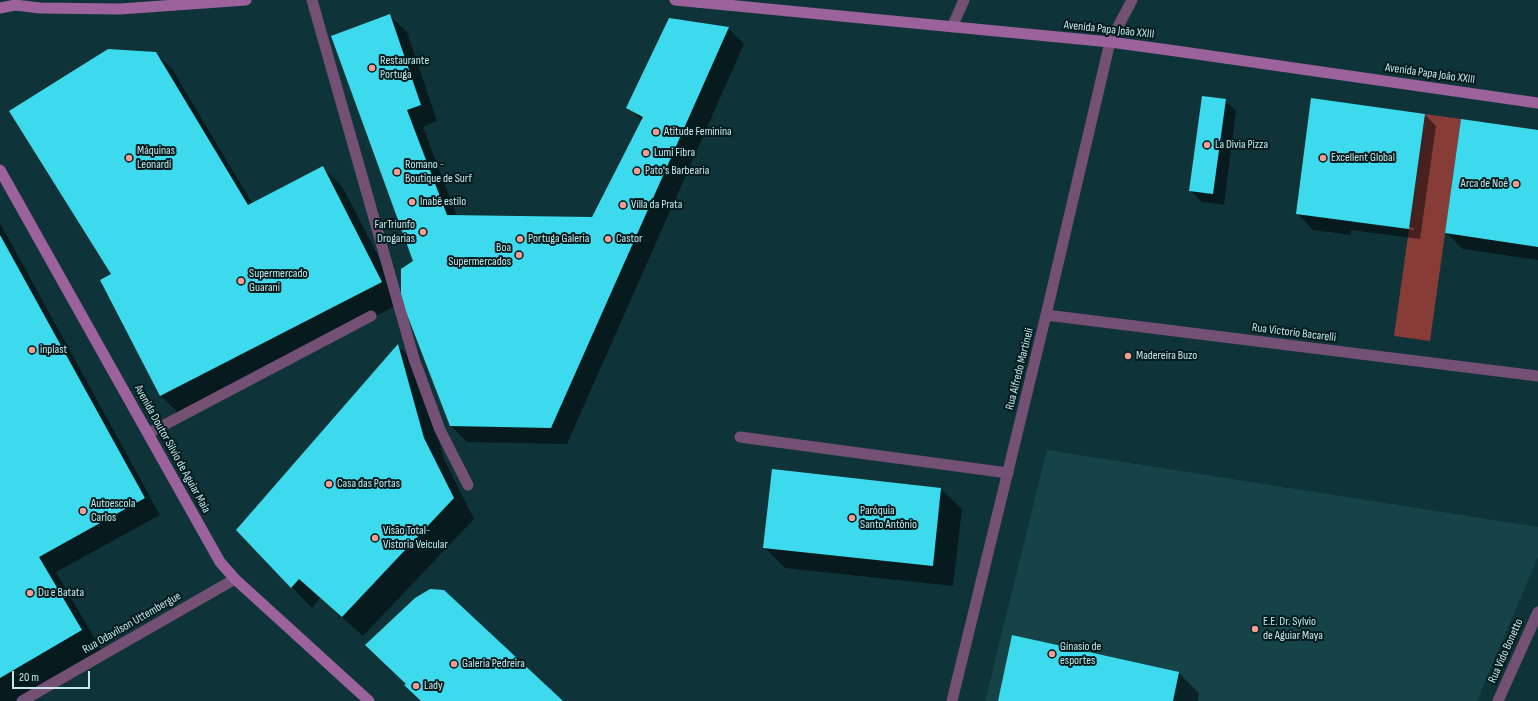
<!DOCTYPE html>
<meta charset="utf-8">
<style>
body{margin:0}
#map{position:relative;width:1538px;height:701px;overflow:hidden;background:#0e3439;font-family:"Sofia Sans Condensed",sans-serif}
canvas{display:block}
.scale{position:absolute;left:12px;top:671px;width:78px;height:18px;box-sizing:border-box;border:2px solid #c6e7eb;border-top:0;padding-left:5px;font-size:12px;line-height:14px;white-space:nowrap;color:#c6e7eb;-webkit-text-stroke:3px #001b1e;paint-order:stroke}
</style>
<div id="map">
<canvas width="1538" height="701"></canvas>
<div class="scale">20 m</div>
</div>
<script>
const g = document.querySelector('canvas').getContext('2d');
g.lineJoin = 'round';
function paint(path, color) {
  g.fillStyle = color;
  g.fill(path, 'evenodd');
}
function poly(rows) {
  const path = new Path2D();
  for (const r of rows) {
    path.moveTo(r[0], r[1]);
    for (let i = 2; i < r.length; i += 2) path.lineTo(r[i], r[i + 1]);
  }
  return path;
}
function trace(path, color, width, dash) {
  g.strokeStyle = color;
  g.lineWidth = width;
  g.lineCap = dash ? 'butt' : 'round';
  g.setLineDash(dash || []);
  g.stroke(path);
}
function write(font, color, halo, rows, align = 'center') {
  g.font = font + ' "Sofia Sans Condensed",sans-serif';
  g.lineWidth = 4;
  g.setLineDash([]);
  g.textBaseline = 'middle';
  g.strokeStyle = halo;
  g.fillStyle = color;
  for (const [text, x, y, turn = 0] of rows) {
    g.save();
    g.translate(x, y);
    g.rotate((+turn || 0) * Math.PI / 180);
    g.textAlign = isNaN(turn) ? turn : align;
    if (halo) g.strokeText(text, 0, 0);
    g.fillText(text, 0, 0);
    g.restore();
  }
}
paint(poly([
 [1047,450,1538,527,1538,557,1477,701,985,701]
]), '#154348');
paint(poly([
 [1425,114,1461,119,1430,341,1394,336]
]), '#873c37');
paint(poly([
 [390,16,407,32,437,121,423,127,457,216,593,218,642,121,628,107,728,28,744,44,567,444,467,442,450,425,403,302,181,416,160,395,112,274,156,53,172,69,252,203,323,167,343,188,402,302,414,261],
 [1225,100,1236,111,1224,205,1202,202,1190,190],
 [1424,114,1436,126,1420,239,1351,230,1351,235,1313,230,1297,213],
 [1352,220,1414,228,1414,230,1352,222],
 [1538,131,1538,260,1463,249,1446,233],
 [0,223,160,515,56,572,102,651,15,701,0,701],
 [398,346,419,366,444,459,474,519,363,636,320,598,312,608,237,530],
 [941,489,962,509,953,586,785,568,764,547],
 [1179,673,1199,693,1198,701,999,701]
]), '#0007');
paint(poly([
 [390,14,421,105,407,110,447,215,592,217,643,117,626,108,669,18,729,27,551,428,450,426,401,299,401,269,413,261,331,36],
 [108,49,156,52,248,205,323,166,382,282,160,396,100,280,111,274,9,111],
 [1202,96,1226,99,1213,194,1189,191],
 [1311,98,1425,114,1409,229,1296,214],
 [1461,119,1538,130,1538,247,1445,233],
 [0,235,145,498,39,557,82,630,0,678],
 [398,344,424,438,454,498,342,617,299,579,291,588,236,530],
 [772,469,941,488,933,566,763,548],
 [430,589,444,590,563,701,421,701,404,685,406,684,365,645,415,598],
 [1012,635,1179,672,1173,701,998,701]
]), '#3cdaec');
trace(poly([
 [312,0,414,359,440,430,468,485],
 [149,433,371,316],
 [740,437,1008,473]
]), '#745074', 11);
trace(poly([
 [952,27,964,0],
 [1046,315,1538,376],
 [22,701,235,579],
 [952,701,1046,315,1110,42,1132,0],
 [1498,701,1538,612]
]), '#745074', 11);
trace(poly([
 [675,0,1110,42,1169,50,1538,103],
 [0,8,15,5,40,8,120,9,246,0],
 [0,170,220,562,235,579,369,701]
]), '#9b629c', 11);
for (const [x, y, r, color] of [
 [372,68,4,"#f59c93"],
 [656,132,4,"#f59c93"],
 [1207,145,4,"#f59c93"],
 [646,153,4,"#f59c93"],
 [129,158,4,"#f59c93"],
 [1323,158,4,"#f59c93"],
 [637,171,4,"#f59c93"],
 [397,172,4,"#f59c93"],
 [1516,184,4,"#f59c93"],
 [412,202,4,"#f59c93"],
 [623,205,4,"#f59c93"],
 [423,232,4,"#f59c93"],
 [520,239,4,"#f59c93"],
 [608,239,4,"#f59c93"],
 [519,255,4,"#f59c93"],
 [241,281,4,"#f59c93"],
 [32,350,4,"#f59c93"],
 [1128,356,4,"#f59c93"],
 [329,484,4,"#f59c93"],
 [83,511,4,"#f59c93"],
 [852,518,4,"#f59c93"],
 [375,538,4,"#f59c93"],
 [30,593,4,"#f59c93"],
 [1255,629,4,"#f59c93"],
 [1052,654,4,"#f59c93"],
 [454,664,4,"#f59c93"],
 [416,686,4,"#f59c93"]
]) {
  const dot = new Path2D();
  dot.arc(x, y, r, 0, 2 * Math.PI);
  g.fillStyle = color;
  g.fill(dot);
  trace(dot, '#001b1e', 1.5);
}
write('12px', '#c6e7eb', '#001b1e', [
 ["Avenida Papa João XXIII",1109,30,6],
 ["Avenida Papa João XXIII",1430,74,8],
 ["Rua Victorio Bacarelli",1294,333,7],
 ["Rua Alfredo Martineli",1020,369,-76],
 ["Avenida Doutor Silvio de Aguiar Maia",172,449,61],
 ["Rua Odavilson Uttembergue",132,623,-30],
 ["Rua Vido Bonetto",1506,651,-66]
]);
write('12px', '#c6e7eb', '#001b1e', [
 ["Restaurante",380,61],
 ["Portuga",380,75],
 ["Atitude Feminina",664,132],
 ["La Divia Pizza",1215,145],
 ["Máquinas",137,151],
 ["Leonardi",137,165],
 ["Lumi Fibra",654,153],
 ["Excellent Global",1331,158],
 ["Romano -",405,165],
 ["Boutique de Surf",405,179],
 ["Pato's Barbearia",645,171],
 ["Arca de Noé",1508,184,"right"],
 ["Inabê estilo",420,202],
 ["Villa da Prata",631,205],
 ["FarTriunfo",415,225,"right"],
 ["Drogarias",415,239,"right"],
 ["Portuga Galeria",528,239],
 ["Castor",616,239],
 ["Boa",511,248,"right"],
 ["Supermercados",511,262,"right"],
 ["Supermercado",249,274],
 ["Guarani",249,288],
 ["inplast",40,350],
 ["Madereira Buzo",1136,356],
 ["Casa das Portas",337,484],
 ["Autoescola",91,504],
 ["Carlos",91,518],
 ["Paróquia",860,511],
 ["Santo Antônio",860,525],
 ["Visão Total-",383,531],
 ["Vistoria Veicular",383,545],
 ["Du e Batata",38,593],
 ["E.E. Dr. Sylvio",1263,622],
 ["de Aguiar Maya",1263,636],
 ["Gínasio de",1060,647],
 ["esportes",1060,661],
 ["Galeria Pedreira",462,664],
 ["Lady",424,686]
], 'left');
</script>
